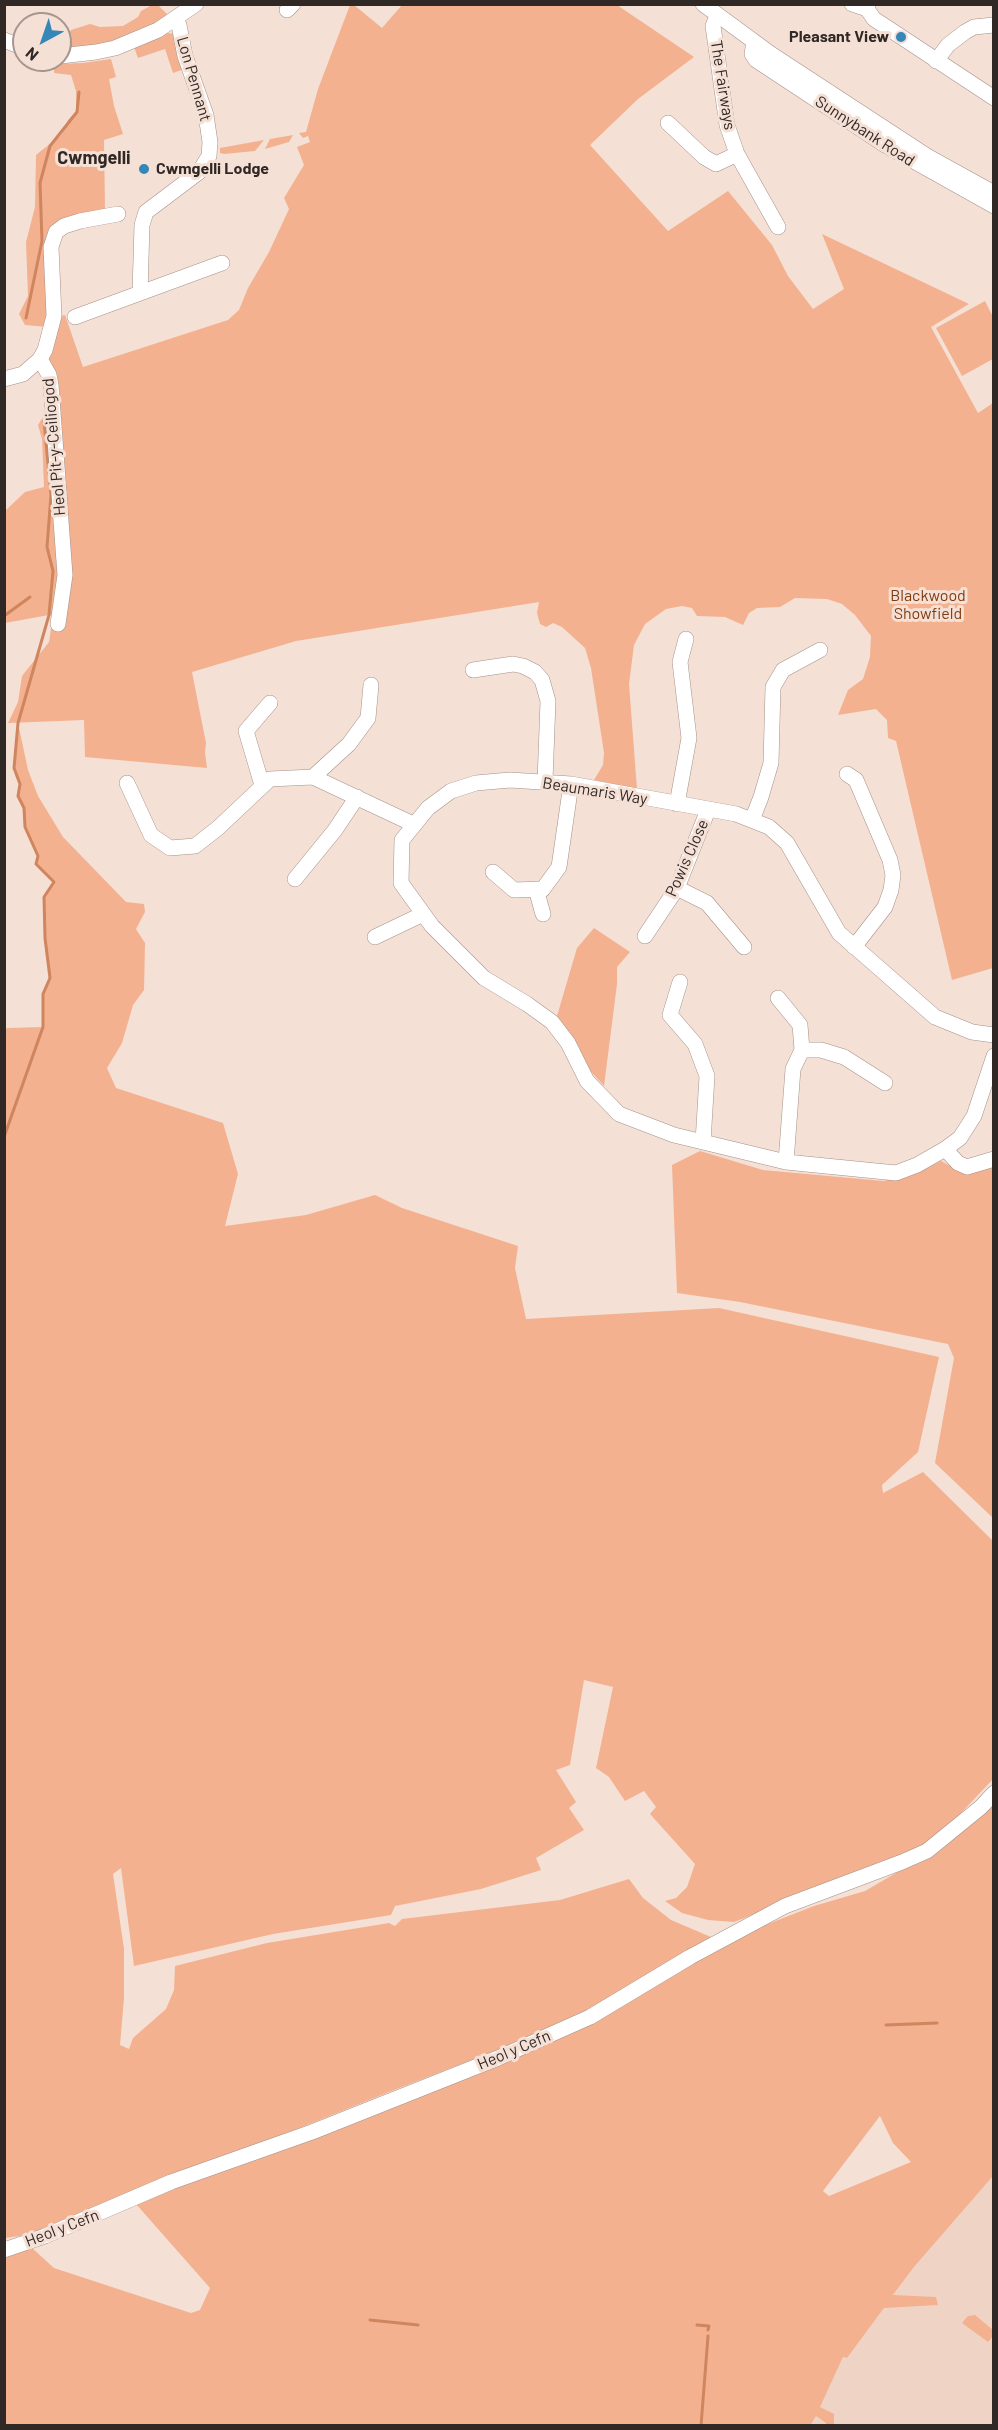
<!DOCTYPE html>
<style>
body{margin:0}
#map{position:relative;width:998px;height:2430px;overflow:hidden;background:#f5e0d6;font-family:Barlow,sans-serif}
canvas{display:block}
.frame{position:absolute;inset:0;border:6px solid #302825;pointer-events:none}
.north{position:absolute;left:12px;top:12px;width:60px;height:60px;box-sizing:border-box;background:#f5e0d6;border:2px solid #a6968f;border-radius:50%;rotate:220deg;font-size:16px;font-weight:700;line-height:24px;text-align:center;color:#302825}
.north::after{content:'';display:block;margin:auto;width:21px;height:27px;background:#3487b7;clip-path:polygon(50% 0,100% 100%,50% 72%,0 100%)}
</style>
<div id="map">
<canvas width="998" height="2430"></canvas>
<div class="frame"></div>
<div class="north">N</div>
</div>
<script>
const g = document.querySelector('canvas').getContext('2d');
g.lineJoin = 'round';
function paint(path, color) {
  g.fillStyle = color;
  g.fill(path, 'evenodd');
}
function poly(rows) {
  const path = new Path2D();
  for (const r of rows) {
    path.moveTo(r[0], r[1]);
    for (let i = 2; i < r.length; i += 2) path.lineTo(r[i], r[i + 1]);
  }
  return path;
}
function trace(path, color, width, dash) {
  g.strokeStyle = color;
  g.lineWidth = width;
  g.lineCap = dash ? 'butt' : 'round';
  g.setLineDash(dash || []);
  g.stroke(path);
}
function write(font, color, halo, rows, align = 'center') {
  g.font = font + ' Barlow,sans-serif';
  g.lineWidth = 6;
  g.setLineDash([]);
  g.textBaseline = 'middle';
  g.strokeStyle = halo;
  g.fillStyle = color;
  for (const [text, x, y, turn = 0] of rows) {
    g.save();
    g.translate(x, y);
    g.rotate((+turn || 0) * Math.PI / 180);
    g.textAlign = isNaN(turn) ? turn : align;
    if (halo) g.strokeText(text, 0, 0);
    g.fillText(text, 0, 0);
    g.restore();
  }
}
paint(poly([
 [993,2176,993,2425,810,2426,843,2357,847,2358,914,2267]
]), '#efd4c5');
paint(poly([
 [152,5,158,5,168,15,145,29,100,46,60,49,60,36,67,35,71,30,90,24,100,27,123,26,138,17,141,11],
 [350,5,354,5,382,28,402,5,617,5,694,57,638,99,590,145,668,231,728,191,772,245,788,276,813,309,844,289,822,234,969,304,931,327,978,413,993,403,993,968,952,980,896,741,888,738,887,720,876,709,838,715,848,690,863,679,870,657,871,636,855,615,842,604,827,599,795,598,780,607,757,608,749,613,743,625,725,617,697,616,692,608,682,606,666,609,645,624,634,645,629,684,637,789,594,780,603,765,604,753,591,668,585,648,562,627,553,623,546,627,540,624,537,613,539,602,296,641,192,672,206,743,205,753,207,768,85,757,84,720,8,723,18,702,22,676,49,642,53,616,49,615,5,623,5,511,25,492,44,487,42,439,38,425,46,412,53,375,48,356,60,316,65,315,83,367,228,320,239,310,248,288,269,252,289,209,284,198,304,165,297,147,310,142,308,136,303,138,299,133,306,132,318,89],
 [168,33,174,34,184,69,173,73,165,49,138,58,134,47],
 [111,59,116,77,109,79,114,106,123,134,104,140,105,210,57,225,47,327,25,325,19,314,28,296,26,242,35,207,36,155,61,135,68,120,76,111,76,91,71,75,54,73,54,64,83,63],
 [293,135,289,142,265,149,270,139],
 [264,140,255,151,224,154,220,153,220,148],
 [985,301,993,317,993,359,962,376,936,328],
 [18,723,28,770,38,796,63,837,126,902,144,904,145,912,136,929,145,943,144,990,133,1005,122,1043,107,1068,116,1088,223,1123,238,1174,225,1226,306,1215,375,1195,402,1208,518,1246,515,1268,526,1319,719,1308,939,1357,918,1452,882,1485,883,1493,923,1472,993,1541,994,1778,961,1813,935,1837,907,1855,734,1922,708,1920,682,1913,665,1901,676,1898,687,1887,695,1864,650,1814,656,1807,644,1791,625,1801,609,1777,596,1768,613,1687,584,1680,570,1765,556,1770,576,1802,569,1808,584,1830,536,1858,541,1870,481,1889,395,1906,391,1915,273,1934,134,1966,121,1868,113,1874,124,1949,124,1998,120,2045,129,2049,133,2038,166,2009,174,1990,175,1966,267,1943,389,1923,395,1926,402,1919,560,1900,629,1879,643,1898,671,1920,711,1937,575,2018,526,2039,394,2090,63,2223,26,2235,5,2238,4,1032,7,1028,43,1027,43,994,50,978,45,938,44,897,54,882,36,864,38,856,25,827,24,808,18,796,20,784,14,768],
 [594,928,630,952,617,967,617,984,604,1086,585,1065,579,1047,557,1016,577,948],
 [700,1151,763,1170,883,1181,917,1173,941,1161,956,1169,993,1166,993,1518,935,1463,954,1358,948,1344,740,1302,677,1293,672,1165],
 [993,1803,993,2176,914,2267,893,2295,936,2297,938,2305,884,2308,847,2358,843,2357,820,2407,834,2414,834,2425,826,2425,826,2423,816,2416,810,2426,5,2425,4,2258,32,2248,54,2268,191,2313,200,2310,210,2288,136,2204,578,2030,745,1933,814,1906,865,1891,951,1841],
 [880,2116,893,2143,911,2162,829,2196,823,2191],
 [975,2315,993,2330,993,2336,988,2342,962,2323,968,2316]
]), '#f3b18f');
trace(poly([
 [26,318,42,241,40,183,50,146,77,112,79,92],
 [4,616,30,597],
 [4,1137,43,1027,43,994,50,978,45,938,44,897,54,882,36,864,38,856,25,827,24,808,18,796,20,784,14,768,18,723,49,615,53,571,47,547,51,495,44,421],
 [886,2025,937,2023],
 [370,2320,418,2325],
 [697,2325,709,2326,708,2330],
 [701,2426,708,2336]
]), '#cf855e', 3);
const minor = poly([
 [703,4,771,54,927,156,994,193],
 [852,4,867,9],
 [868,4,867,9,874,19,994,98],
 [287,10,293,4],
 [717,16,713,26,727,125,737,154,778,227],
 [4,40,24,48],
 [754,42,752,54,756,60,885,145,994,206],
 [60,56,96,52,115,48,158,30,196,4],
 [936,61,948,45,965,32,974,27,994,25],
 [668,123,704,157,716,164,737,154],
 [140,293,142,225,146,212,199,172,209,156,210,142,206,115,185,56,179,25,176,20],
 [75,317,222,263],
 [40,359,49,375,51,385,65,575,58,624],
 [4,379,23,374,40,359,45,350,54,316,51,247,56,232,64,226,80,221,118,214],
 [473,670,513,664,523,666,535,672,542,680,548,701,545,781],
 [847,774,856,780,890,860,893,875,891,890,885,907,854,947],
 [313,777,349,744,368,718,371,685],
 [127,783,151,835,170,848,195,846,218,828,270,779,313,777,413,824],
 [262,785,246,731,270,703],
 [677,804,689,738,680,662,686,639],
 [752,820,761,797,771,763,773,687,783,670,820,650],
 [493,872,514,890,543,889,559,867,571,784],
 [295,879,335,830,357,797],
 [677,888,707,903,744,947],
 [536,889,543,914],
 [645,936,677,888,708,810],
 [375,937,423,914],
 [680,982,670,1015,695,1044,707,1076,703,1142],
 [778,998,800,1025,802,1050,793,1069,786,1162],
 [994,1035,972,1032,935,1017,839,933,787,843,769,827,736,814,571,784,510,780,476,783,451,791,428,808,402,840,401,883,432,926,484,978,527,1004,552,1022,568,1043,587,1081,619,1114,674,1135,786,1162,896,1173,917,1165,945,1149,960,1138,974,1116,994,1056],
 [802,1050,821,1050,844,1057,885,1083],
 [945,1149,958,1163,967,1167,994,1159],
 [4,2250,45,2236,171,2182,312,2132,498,2058,590,2017,690,1957,785,1906,902,1862,927,1851,981,1807,994,1793]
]);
trace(minor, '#a59188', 16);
trace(minor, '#fff', 15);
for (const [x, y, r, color] of [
 [901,37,6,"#3487b7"],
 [144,169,6,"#3487b7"]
]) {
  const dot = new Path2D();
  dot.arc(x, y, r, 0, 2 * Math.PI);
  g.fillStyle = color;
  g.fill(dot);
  trace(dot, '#f5e0d6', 2);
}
write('bold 16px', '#302825', '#f5e0d6', [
 ["Pleasant View",889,37],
 ["Cwmgelli Lodge",156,169,"left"]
], 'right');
write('16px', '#302825', '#f5e0d6', [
 ["Lon Pennant",194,79,74],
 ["The Fairways",723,85,81],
 ["Sunnybank Road",865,131,33],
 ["Heol Pit-y-Ceiliogod",54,447,-95],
 ["Beaumaris Way",595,791,9],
 ["Powis Close",687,858,-66],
 ["Heol y Cefn",514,2050,-23],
 ["Heol y Cefn",62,2228,-21]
]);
write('16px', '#803c10', '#f5e0d6', [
 ["Blackwood",928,596],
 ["Showfield",928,614]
]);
write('bold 18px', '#302825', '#f5e0d6', [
 ["Cwmgelli",94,158]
]);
</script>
